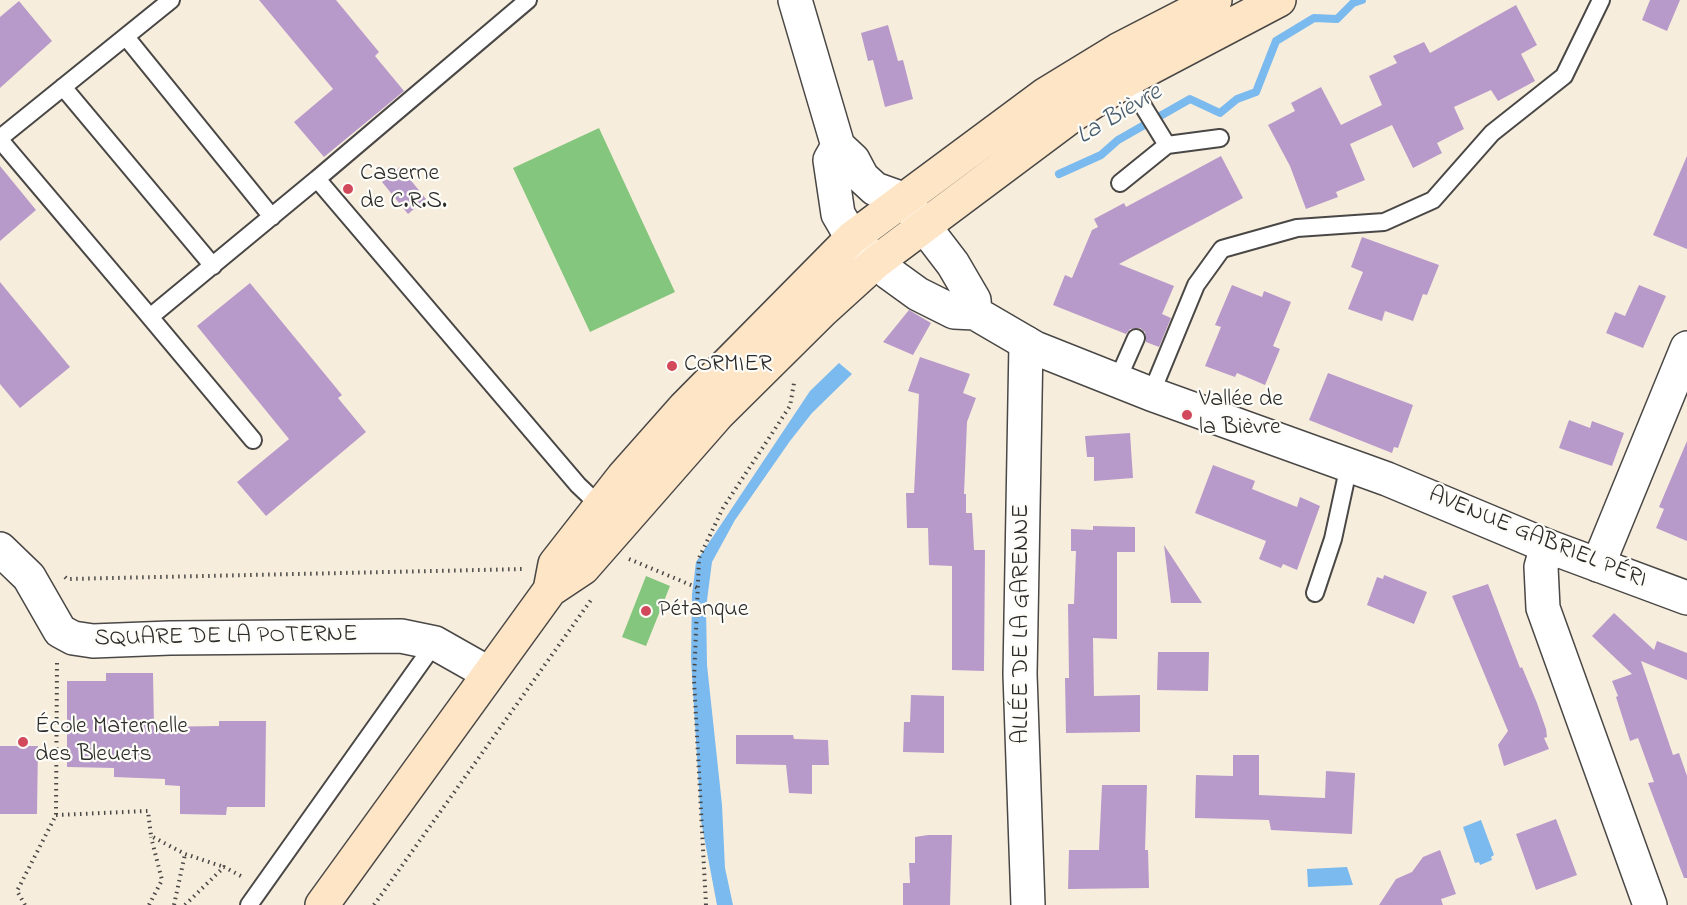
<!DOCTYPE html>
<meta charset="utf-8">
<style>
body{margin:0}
canvas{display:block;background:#f7eddc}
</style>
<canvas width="1687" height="905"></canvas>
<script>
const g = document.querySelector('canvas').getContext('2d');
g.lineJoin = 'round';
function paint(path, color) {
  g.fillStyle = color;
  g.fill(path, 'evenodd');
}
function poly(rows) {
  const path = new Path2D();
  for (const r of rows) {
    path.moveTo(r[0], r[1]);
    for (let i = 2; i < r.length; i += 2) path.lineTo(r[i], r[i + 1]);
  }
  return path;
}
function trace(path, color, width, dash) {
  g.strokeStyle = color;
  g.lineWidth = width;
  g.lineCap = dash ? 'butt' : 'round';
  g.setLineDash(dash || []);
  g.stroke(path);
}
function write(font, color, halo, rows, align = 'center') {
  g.font = font + ' "Indie Flower",sans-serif';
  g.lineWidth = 4.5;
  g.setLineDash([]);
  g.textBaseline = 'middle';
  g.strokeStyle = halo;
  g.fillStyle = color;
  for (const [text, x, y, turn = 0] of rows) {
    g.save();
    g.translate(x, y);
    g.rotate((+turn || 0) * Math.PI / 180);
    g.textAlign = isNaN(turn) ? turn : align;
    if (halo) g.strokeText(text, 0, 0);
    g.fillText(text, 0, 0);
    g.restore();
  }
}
paint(poly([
 [599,128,675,292,590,332,513,168],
 [646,576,670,586,646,646,622,637]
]), '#85c67e');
paint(poly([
 [839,363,852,374,812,413,790,441,735,520,712,562,706,608,707,665,722,805,725,868,733,905,717,905,701,821,691,659,692,595,696,562,810,391],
 [1481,820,1494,855,1491,857,1492,860,1480,865,1479,862,1475,863,1463,827],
 [1347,867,1353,885,1308,887,1307,869]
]), '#7abaee');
trace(poly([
 [1059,174,1101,155,1118,140,1190,99,1220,113,1237,99,1256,92,1276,41,1314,18,1337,19,1353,3,1362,0]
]), '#7abaee', 8);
paint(poly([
 [259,0,336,0,379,52,375,56,404,91,324,157,294,122,333,89],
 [1650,0,1680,0,1667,31,1642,20],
 [19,1,52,41,0,88,0,17],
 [1516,5,1537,45,1521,54,1535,81,1498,101,1491,90,1454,107,1464,129,1437,143,1442,153,1413,168,1392,125,1350,144,1365,180,1336,192,1338,197,1306,209,1290,166,1268,125,1295,111,1291,103,1321,87,1341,125,1382,105,1369,76,1397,63,1393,56,1424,42,1430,53],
 [888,25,898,61,903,60,913,99,885,107,873,60,868,61,861,33],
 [1221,156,1243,198,1119,264,1174,286,1162,314,1171,318,1159,347,1146,342,1145,332,1140,328,1130,329,1126,334,1053,305,1065,275,1072,278,1092,230,1098,227,1094,219,1124,203,1126,207],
 [1687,156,1687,249,1653,235],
 [0,166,36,210,0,241],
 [400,167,426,199,408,214,382,182],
 [1362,237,1439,265,1427,295,1423,294,1413,321,1385,311,1382,321,1348,309,1363,272,1351,267],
 [0,282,70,367,20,408,0,384],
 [250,283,342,395,338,398,366,432,266,516,237,482,289,439,197,326],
 [1232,285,1262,297,1264,291,1291,302,1273,346,1280,349,1265,385,1237,373,1235,377,1205,366,1221,327,1215,325],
 [1639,285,1666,296,1643,348,1606,333,1615,312,1625,316],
 [909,310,931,323,913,355,883,342],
 [920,357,970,374,963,393,976,398,967,422,964,494,966,494,966,513,972,513,974,550,985,550,984,671,952,670,952,566,929,565,928,528,907,528,906,493,914,493,919,394,908,391],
 [1328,373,1413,405,1398,448,1394,447,1392,453,1309,420],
 [1569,420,1590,428,1592,421,1624,433,1612,466,1559,448],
 [1130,433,1133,478,1094,481,1094,457,1087,457,1085,436],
 [1687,441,1687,541,1656,528,1664,509,1659,507],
 [1213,465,1255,481,1252,489,1297,507,1300,497,1320,506,1297,570,1283,564,1281,568,1259,559,1266,541,1195,513],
 [1093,526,1135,527,1135,552,1117,552,1117,639,1093,638,1094,696,1140,695,1140,732,1066,733,1065,678,1069,678,1068,604,1074,604,1076,551,1071,551,1071,529,1093,530],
 [1164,545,1202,603,1171,603],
 [1384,575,1427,592,1414,624,1367,605,1377,577,1383,579],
 [1488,584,1520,668,1522,667,1537,703,1546,729,1547,737,1544,738,1549,749,1504,766,1498,745,1508,731,1452,596],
 [1614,613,1654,650,1657,641,1687,653,1687,680,1641,661,1673,755,1679,753,1687,776,1687,878,1684,878,1648,783,1654,782,1638,738,1630,741,1616,697,1618,696,1612,681,1632,674,1592,636],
 [1158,652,1209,652,1208,691,1157,690],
 [106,673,153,673,154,727,219,726,219,721,266,721,265,807,227,807,226,815,180,814,180,786,165,785,165,779,114,777,114,768,67,767,67,681,106,681],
 [911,695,944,696,944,753,903,752,904,722,910,722],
 [736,735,793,735,794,739,828,740,829,765,812,765,812,794,789,793,786,765,736,764],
 [0,746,38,746,37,814,0,814],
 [1233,755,1259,755,1259,795,1325,798,1326,771,1355,773,1352,834,1271,830,1269,820,1195,818,1196,775,1233,776],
 [1102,785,1147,785,1145,850,1148,850,1149,888,1068,889,1069,850,1099,850],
 [1556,819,1577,875,1536,890,1516,834],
 [928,835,952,835,950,905,903,905,903,883,910,883,909,863,915,863,915,837],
 [1440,850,1456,894,1441,899,1443,905,1379,905,1396,879,1412,872,1423,857]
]), '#b89aca');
const service = poly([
 [126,37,272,217],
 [1127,80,1167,145,1220,138],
 [63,87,213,266],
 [0,138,171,0],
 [0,140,150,317],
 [317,179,528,0],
 [1120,183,1167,145],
 [1117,381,1136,338],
 [1151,394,1196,285,1222,249,1297,228,1384,222,1433,200,1492,133,1564,76,1601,0],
 [253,440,150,317,317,179,578,485,600,506],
 [1315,593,1333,539,1349,465],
 [249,905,435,643]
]);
const minor = poly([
 [795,0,838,146,853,160,862,177,875,189,903,199],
 [838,146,830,160,838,214,852,238],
 [1026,343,1020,674,1028,905],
 [1547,546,1541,567,1543,608,1650,905],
 [0,549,29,577,60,631,73,638,93,641,170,638,401,636,435,643,488,673],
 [1598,565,1687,348]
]);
const tertiary = poly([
 [907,204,953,264,974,300,975,313],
 [856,242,889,273,918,294,954,312,975,313,1035,348,1151,394,1387,479,1547,546,1687,598]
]);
const secondary = poly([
 [550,590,555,564,623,477,685,407,852,238,1046,94,1118,50,1215,0],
 [322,905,550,590,583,568,718,414,822,311,876,262,1070,117,1127,80,1279,0]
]);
trace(service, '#4a4846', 20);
trace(minor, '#4a4846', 36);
trace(tertiary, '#4a4846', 36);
trace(secondary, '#4a4846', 36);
trace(poly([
 [629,559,698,588],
 [65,577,67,579,525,569],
 [56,815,148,811,151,836,185,854,224,867],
 [25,905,17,891,56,815,57,662],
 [149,905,162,880,151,837],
 [174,905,185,854],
 [185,905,224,867,241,876],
 [374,905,591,600],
 [706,905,694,680,699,558,723,508,790,406,794,383]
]), '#4a4846', 4, [1.5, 4.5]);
trace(service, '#fff', 16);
trace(minor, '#fff', 33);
trace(tertiary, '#fff', 33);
trace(secondary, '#fde5c5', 33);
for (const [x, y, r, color] of [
 [348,189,6,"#d1495b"],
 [672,366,6,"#d1495b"],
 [1187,415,6,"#d1495b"],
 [646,611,6,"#d1495b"],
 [23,742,6,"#d1495b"]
]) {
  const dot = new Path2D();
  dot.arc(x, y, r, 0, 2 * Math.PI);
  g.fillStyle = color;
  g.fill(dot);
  trace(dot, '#fdfcf7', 2);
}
write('24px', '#2b2b2b', '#fdfcf7', [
 ["Caserne",360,175],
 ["de C.R.S.",360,203],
 ["CORMIER",684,366],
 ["Vallée de",1199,401],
 ["la Bièvre",1199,429],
 ["Pétanque",658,611],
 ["École Maternelle",35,728],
 ["des Bleuets",35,756]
], 'left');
write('24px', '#2b2b2b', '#fdfcf7', [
 ["AVENUE GABRIEL PÉRI",1537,539,22],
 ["ALLÉE DE LA GARENNE",1023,624,-90],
 ["SQUARE DE LA POTERNE",226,638,-1]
]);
write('italic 26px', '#475d6f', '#fdfcf7', [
 ["La Bièvre",1120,116,-31]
]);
</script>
